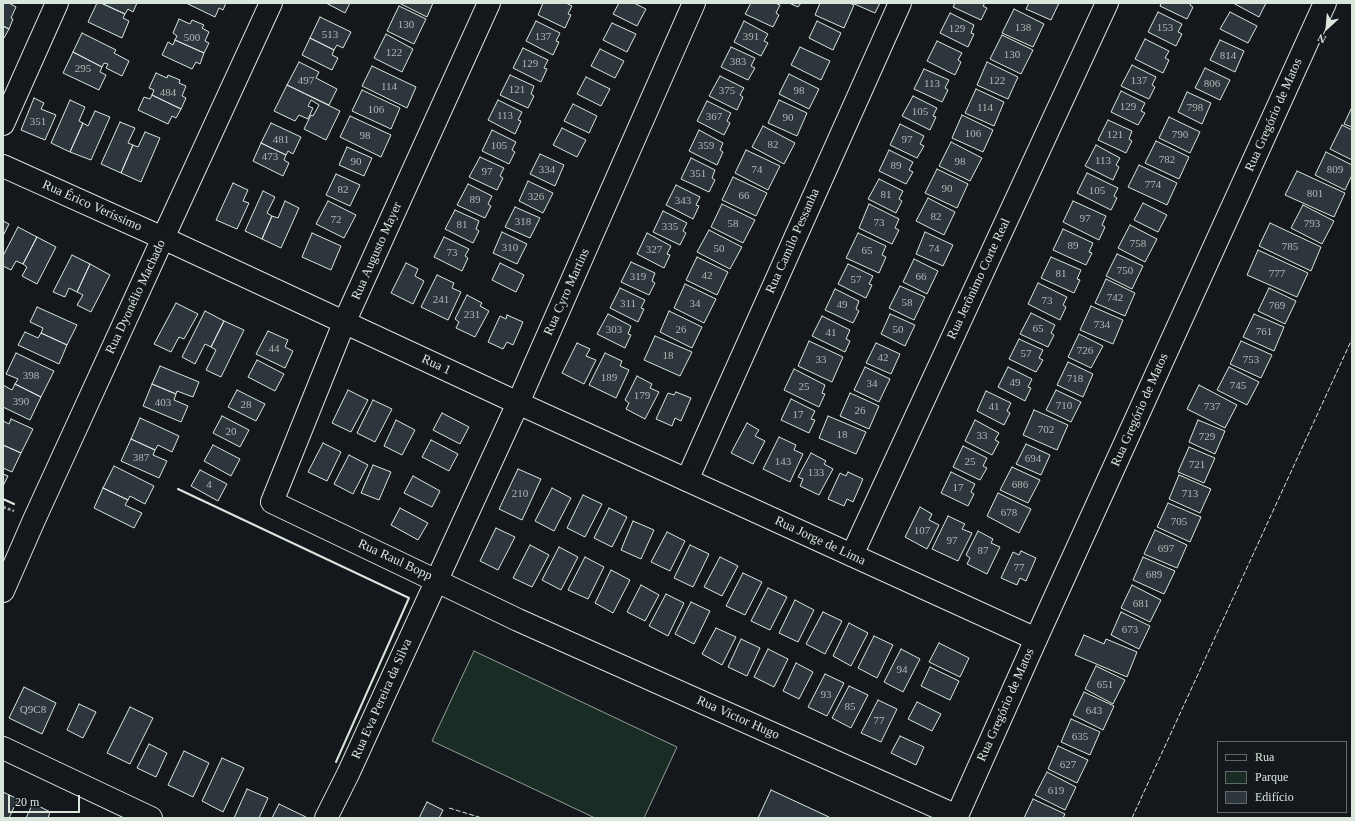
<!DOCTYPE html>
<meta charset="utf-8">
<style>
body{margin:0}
#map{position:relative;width:1355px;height:821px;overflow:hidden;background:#14181c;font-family:Georgia,serif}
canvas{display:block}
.frame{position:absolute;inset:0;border:4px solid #d8e6dc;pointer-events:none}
.legend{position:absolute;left:1217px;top:741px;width:130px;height:72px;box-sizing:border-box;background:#14181c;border:1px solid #626a69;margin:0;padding:5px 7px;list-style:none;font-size:12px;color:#d8e6dc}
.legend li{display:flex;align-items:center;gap:8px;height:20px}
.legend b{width:20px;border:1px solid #626a69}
.north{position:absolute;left:1307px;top:8px;width:40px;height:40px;-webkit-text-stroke:3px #14181c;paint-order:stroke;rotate:206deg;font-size:11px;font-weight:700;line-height:16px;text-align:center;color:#d8e6dc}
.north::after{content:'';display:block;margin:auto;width:14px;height:18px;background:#d8e6dc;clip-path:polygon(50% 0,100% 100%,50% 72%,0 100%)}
.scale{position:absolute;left:8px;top:795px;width:72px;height:18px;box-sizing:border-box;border:2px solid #d8e6dc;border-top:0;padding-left:5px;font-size:12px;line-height:14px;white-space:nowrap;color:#d8e6dc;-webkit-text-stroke:3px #14181c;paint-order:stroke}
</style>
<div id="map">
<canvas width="1355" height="821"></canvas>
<div class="frame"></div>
<ul class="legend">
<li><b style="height:5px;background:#14181c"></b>Rua</li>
<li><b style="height:11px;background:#1a2d24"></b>Parque</li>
<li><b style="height:11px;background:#2c363c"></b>Edifício</li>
</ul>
<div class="north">N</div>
<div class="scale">20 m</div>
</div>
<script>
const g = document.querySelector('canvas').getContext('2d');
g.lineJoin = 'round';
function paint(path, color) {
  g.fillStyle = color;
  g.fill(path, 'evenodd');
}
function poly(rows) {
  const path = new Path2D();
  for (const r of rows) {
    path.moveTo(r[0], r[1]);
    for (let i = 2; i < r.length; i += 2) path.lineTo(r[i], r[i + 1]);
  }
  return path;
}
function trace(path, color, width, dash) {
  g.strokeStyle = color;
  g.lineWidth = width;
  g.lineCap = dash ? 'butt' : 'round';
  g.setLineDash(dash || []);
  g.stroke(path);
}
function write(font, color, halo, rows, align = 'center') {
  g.font = font + ' Georgia,serif';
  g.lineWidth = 3;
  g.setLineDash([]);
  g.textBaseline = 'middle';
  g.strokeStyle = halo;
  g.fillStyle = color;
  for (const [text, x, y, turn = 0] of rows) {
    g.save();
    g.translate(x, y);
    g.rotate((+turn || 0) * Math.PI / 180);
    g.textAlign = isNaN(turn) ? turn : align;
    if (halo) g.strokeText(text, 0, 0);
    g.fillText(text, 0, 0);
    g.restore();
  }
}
const green = poly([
 [474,651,677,747,644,818,595,818,432,741,474,651]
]);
paint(green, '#1a2d24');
trace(green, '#939e99', 1);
const building = poly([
 [3,3,9,3,16,7,11,18,13,19,9,29,3,26,3,3],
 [97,3,101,3,125,14,123,18,129,21,122,38,88,22,97,3],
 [101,3,137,3,133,12,128,9,125,14,101,3],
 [186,3,226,3,223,10,219,8,215,17,186,3],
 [326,3,350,3,345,13,326,3],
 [399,3,433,3,427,17,399,3],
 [543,3,566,3,572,6,568,14,571,15,565,28,538,15,543,3],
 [619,3,634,3,646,9,637,26,613,14,619,3],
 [751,3,775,3,780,5,776,13,779,15,773,27,745,14,751,3],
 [789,3,801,3,798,7,789,3],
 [820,3,849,3,854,5,844,28,815,15,820,3],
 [852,3,880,3,875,13,852,3],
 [955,3,985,3,983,6,987,8,981,20,953,7,955,3],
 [1029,3,1059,3,1051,20,1026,9,1029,3],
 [1161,3,1191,3,1190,5,1193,7,1187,19,1160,6,1161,3],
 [1233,3,1266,3,1259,17,1233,3],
 [399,6,426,19,414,44,387,31,399,6],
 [1014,9,1044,24,1033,47,1002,33,1014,9],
 [1158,12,1182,24,1178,32,1182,34,1176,46,1148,32,1158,12],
 [1230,12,1257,26,1248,43,1220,29,1230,12],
 [950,13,974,25,971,33,974,34,968,47,940,33,950,13],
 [320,17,351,32,343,48,337,45,334,50,310,38,320,17],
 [179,19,190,24,192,20,204,25,202,28,209,32,205,41,209,43,204,53,175,40,177,36,173,33,179,19],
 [536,21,560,33,556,41,559,42,553,55,526,41,536,21],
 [744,21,768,34,764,41,768,43,761,56,734,42,744,21],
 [817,21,841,33,833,50,809,38,817,21],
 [612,23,636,34,627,52,603,40,612,23],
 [3,26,9,29,4,38,3,37,3,26],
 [82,33,116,50,114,53,129,61,122,76,106,68,108,64,104,63,102,67,73,52,82,33],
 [386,34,413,49,402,72,374,58,386,34],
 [1002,35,1033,50,1021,74,990,59,1002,35],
 [310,38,334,50,332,55,338,58,332,70,302,55,310,38],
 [1145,39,1169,51,1165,58,1169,60,1163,73,1135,59,1145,39],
 [175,40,204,53,200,64,196,62,192,69,162,55,168,42,173,45,175,40],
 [1220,40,1244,51,1235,72,1210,60,1220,40],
 [937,41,962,53,958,60,961,62,955,75,927,61,937,41],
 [731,47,755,58,751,66,755,68,748,80,721,67,731,47],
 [800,47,830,61,821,80,791,65,800,47],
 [523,48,548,60,544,68,547,69,541,82,513,68,523,48],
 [600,49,624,61,615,78,591,66,600,49],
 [73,52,102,67,100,72,106,75,99,90,63,73,73,52],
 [299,62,319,72,316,78,337,89,329,105,287,85,299,62],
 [987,62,1018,77,1008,99,977,85,987,62],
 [1132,65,1156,77,1152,85,1155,87,1149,99,1121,86,1132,65],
 [372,66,416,87,407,108,362,86,372,66],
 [1205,68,1230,80,1220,100,1195,88,1205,68],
 [924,69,949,80,945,88,948,90,942,102,914,89,924,69],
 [156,73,167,78,168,75,180,80,179,83,186,86,182,96,186,98,181,109,152,95,154,90,149,88,156,73],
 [789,74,819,89,809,109,779,94,789,74],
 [510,75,534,86,531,94,534,96,528,108,500,95,510,75],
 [720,76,744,88,740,95,743,97,737,110,709,96,720,76],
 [586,77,610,89,601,106,577,94,586,77],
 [287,85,340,111,326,140,304,129,311,115,313,116,319,105,311,100,308,106,313,108,308,119,299,115,295,121,274,111,287,85],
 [976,89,1004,102,994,126,965,113,976,89],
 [362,90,400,108,391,129,352,111,362,90],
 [1121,91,1145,103,1141,111,1145,113,1138,125,1111,112,1121,91],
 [1187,92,1211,103,1202,124,1178,112,1187,92],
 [152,95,181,109,176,118,172,116,168,124,138,110,144,97,150,99,152,95],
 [913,96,937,108,933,116,936,117,930,130,902,116,913,96],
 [34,98,44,103,41,109,56,115,45,140,21,130,34,98],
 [70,100,85,107,79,121,83,123,70,152,51,143,70,100],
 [498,100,522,112,518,120,521,121,515,134,488,120,498,100],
 [779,100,807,113,797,136,768,123,779,100],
 [707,101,731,113,727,121,730,123,724,135,697,121,707,101],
 [573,104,597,116,589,133,564,121,573,104],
 [1352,107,1352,127,1344,124,1352,107],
 [95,111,110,117,91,160,70,152,83,123,88,126,95,111],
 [962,115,993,130,983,152,952,138,962,115],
 [350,116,391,135,381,157,340,137,350,116],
 [1169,117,1200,132,1190,153,1159,138,1169,117],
 [1108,120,1132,131,1129,139,1132,141,1126,153,1098,140,1108,120],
 [120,122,135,128,128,143,133,145,121,173,101,164,120,122],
 [271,123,301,137,293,154,288,151,286,155,261,143,271,123],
 [900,124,924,136,920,144,924,146,917,158,890,145,900,124],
 [1342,125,1352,130,1352,160,1330,149,1342,125],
 [763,126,795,143,784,164,752,147,763,126],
 [562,128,586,140,577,157,553,145,562,128],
 [492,130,516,142,512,150,515,152,509,164,482,151,492,130],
 [699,130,723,143,720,150,723,152,717,165,689,151,699,130],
 [145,132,160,138,141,182,121,173,133,145,138,147,145,132],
 [1156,141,1189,157,1179,179,1145,163,1156,141],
 [951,142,982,158,970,181,939,166,951,142],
 [261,143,286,155,284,160,289,163,283,176,253,161,261,143],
 [1096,145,1120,158,1116,165,1119,167,1113,180,1085,166,1096,145],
 [347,147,372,158,364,176,339,165,347,147],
 [746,150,780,166,768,190,735,173,746,150],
 [889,150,913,162,909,170,913,172,906,184,879,171,889,150],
 [1326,152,1352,165,1352,175,1345,190,1315,175,1326,152],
 [540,154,564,165,555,186,530,174,540,154],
 [480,157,504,168,500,176,503,178,497,190,469,177,480,157],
 [691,158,715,170,712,178,715,180,709,192,681,179,691,158],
 [1139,165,1177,183,1167,205,1128,187,1139,165],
 [937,169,968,184,957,208,925,193,937,169],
 [1297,171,1345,193,1334,217,1285,195,1297,171],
 [1087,173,1118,188,1114,196,1117,198,1111,210,1077,193,1087,173],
 [336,174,360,185,350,206,326,195,336,174],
 [733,177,767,193,756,216,722,200,733,177],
 [879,179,903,191,899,199,902,201,896,213,868,199,879,179],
 [528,181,553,193,543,213,519,201,528,181],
 [233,183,248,190,243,201,249,203,237,229,216,220,233,183],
 [468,184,492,196,488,204,491,206,485,218,457,205,468,184],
 [676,185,700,197,696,205,699,206,693,219,666,205,676,185],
 [263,191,275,197,267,213,272,216,262,239,245,231,263,191],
 [928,198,955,212,944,235,916,221,928,198],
 [285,201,299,208,281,248,262,239,272,216,278,218,285,201],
 [328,201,356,215,344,238,316,224,328,201],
 [1073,201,1106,216,1102,225,1105,227,1099,240,1063,222,1073,201],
 [1143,203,1167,215,1158,232,1134,220,1143,203],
 [722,204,755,220,743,243,711,227,722,204],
 [869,204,899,219,895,228,899,230,892,244,859,228,869,204],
 [1303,205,1334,221,1322,244,1291,228,1303,205],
 [515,207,540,218,530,238,505,227,515,207],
 [455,210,479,221,476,229,479,231,473,243,445,229,455,210],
 [663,211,687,223,683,231,686,233,680,245,653,232,663,211],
 [3,221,9,224,3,236,3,221],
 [1270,223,1321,247,1311,271,1259,246,1270,223],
 [1130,225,1157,239,1145,262,1118,248,1130,225],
 [18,227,37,237,23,264,16,261,11,270,3,266,3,256,18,227],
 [1063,229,1093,243,1089,252,1092,253,1086,265,1053,250,1063,229],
 [709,230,742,247,730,269,697,252,709,230],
 [502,232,527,244,517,264,493,253,502,232],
 [925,232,953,245,943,266,916,254,925,232],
 [312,233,341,246,331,270,302,257,312,233],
 [647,233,671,246,667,254,670,255,664,268,637,254,647,233],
 [858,233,886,246,882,255,886,257,879,273,846,258,858,233],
 [37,237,56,247,37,284,22,276,27,267,23,264,37,237],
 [444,237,469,249,465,256,468,258,462,271,434,257,444,237],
 [1258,250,1308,273,1297,297,1247,275,1258,250],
 [1117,254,1143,266,1132,289,1106,276,1117,254],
 [72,255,90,264,77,292,69,288,65,297,53,292,72,255],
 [697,257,728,272,717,295,686,280,697,257],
 [1051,257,1081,270,1077,279,1080,280,1074,293,1041,278,1051,257],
 [914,259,938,271,927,294,903,282,914,259],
 [631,262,655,273,652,281,655,283,649,295,621,282,631,262],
 [406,263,418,269,415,276,424,281,413,304,391,293,406,263],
 [500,263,524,275,516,292,492,280,500,263],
 [90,264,110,275,91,312,77,305,83,295,77,292,90,264],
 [848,264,873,276,869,284,872,285,866,298,838,284,848,264],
 [437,275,454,283,452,288,461,292,448,320,421,307,437,275],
 [1106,279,1135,293,1125,316,1095,303,1106,279],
 [1038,283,1067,297,1063,305,1066,307,1060,320,1028,304,1038,283],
 [685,284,716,299,704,323,674,308,685,284],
 [900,286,925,297,914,320,889,308,900,286],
 [620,288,645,300,641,308,644,309,638,322,610,308,620,288],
 [1269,288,1296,301,1285,324,1258,311,1269,288],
 [835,289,859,301,856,309,859,311,853,323,825,310,835,289],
 [467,295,482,303,480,306,489,311,475,337,456,328,459,322,455,319,467,295],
 [176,303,198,314,184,339,179,337,171,352,154,344,176,303],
 [1091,306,1123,320,1113,344,1080,330,1091,306],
 [37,307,77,325,67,345,41,333,43,328,30,322,37,307],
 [205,311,224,321,211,347,205,344,195,364,182,357,205,311],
 [669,311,702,327,692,348,660,332,669,311],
 [1031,313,1055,325,1051,333,1054,335,1048,347,1020,334,1031,313],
 [608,314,631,326,628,334,631,335,625,348,597,334,608,314],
 [890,314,915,325,905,346,881,334,890,314],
 [1254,314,1284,327,1274,351,1243,337,1254,314],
 [507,315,523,322,513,345,507,342,503,349,488,342,500,316,506,319,507,315],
 [822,316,850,330,846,339,850,341,845,352,812,336,822,316],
 [224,321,244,330,221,377,206,370,216,350,211,347,224,321],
 [268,331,288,340,285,347,293,351,285,368,256,354,268,331],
 [25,332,38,338,41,333,67,345,59,364,18,345,25,332],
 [1079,334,1103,346,1091,368,1068,357,1079,334],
 [655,336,692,352,680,376,644,360,655,336],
 [1019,339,1043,350,1039,358,1043,360,1036,372,1009,359,1019,339],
 [809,341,843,357,832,382,798,366,809,341],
 [1241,341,1272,355,1261,378,1230,364,1241,341],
 [577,343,590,349,586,356,596,360,584,384,562,373,577,343],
 [876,343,900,354,891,374,866,363,876,343],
 [16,353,54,371,41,397,15,384,18,379,6,374,16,353],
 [605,353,622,361,620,366,629,370,616,398,589,385,605,353],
 [257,360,284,374,275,391,248,377,257,360],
 [1068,362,1093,374,1083,397,1057,385,1068,362],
 [160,366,199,382,193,397,177,391,176,394,152,384,160,366],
 [865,367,890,379,879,402,854,390,865,367],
 [1008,367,1032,379,1028,387,1031,388,1025,401,998,387,1008,367],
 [1229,367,1259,382,1247,405,1217,390,1229,367],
 [794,369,825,385,822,393,825,394,819,407,784,390,794,369],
 [637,376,652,384,650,388,659,392,645,419,626,409,629,403,625,400,637,376],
 [15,384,41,397,30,420,3,407,3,385,12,390,15,384],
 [152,384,176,394,174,400,188,406,181,422,143,406,152,384],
 [1199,385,1237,405,1225,428,1187,409,1199,385],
 [237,390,265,404,256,421,228,407,237,390],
 [348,390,368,400,351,432,332,423,348,390],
 [1056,390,1081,402,1071,422,1046,410,1056,390],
 [986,391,1011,403,1007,411,1010,413,1004,425,977,411,986,391],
 [676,392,691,398,681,421,675,418,672,426,656,419,668,393,674,395,676,392],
 [850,393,879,406,869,429,840,416,850,393],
 [791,399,815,411,811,419,815,420,809,433,781,420,791,399],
 [373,400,392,409,375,442,357,433,373,400],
 [1034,410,1068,425,1057,450,1023,435,1034,410],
 [442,413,469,427,460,444,433,430,442,413],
 [222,416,249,430,240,447,213,433,222,416],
 [828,416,866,432,856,454,819,438,828,416],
 [140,418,179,436,172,452,158,445,155,450,131,439,140,418],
 [11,419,33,429,21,453,3,445,3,421,9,424,11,419],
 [396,420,415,430,402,455,384,446,396,420],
 [975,420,999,433,995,440,999,442,992,455,965,441,975,420],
 [1198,420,1225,431,1215,454,1189,442,1198,420],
 [747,423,759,430,755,436,765,441,753,464,731,453,747,423],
 [779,437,796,445,794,450,803,454,790,482,763,469,779,437],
 [131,439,155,450,153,455,167,461,159,478,121,461,131,439],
 [431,440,458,454,449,471,422,457,431,440],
 [323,443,341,452,327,481,308,472,323,443],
 [1026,444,1050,455,1041,475,1016,464,1026,444],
 [3,445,21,453,12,472,3,468,3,445],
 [213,445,240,459,231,476,204,461,213,445],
 [963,446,987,458,983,466,987,468,980,480,953,467,963,446],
 [1189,447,1215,458,1204,483,1178,472,1189,447],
 [811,453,826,461,824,464,833,469,819,495,800,486,803,479,798,477,811,453],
 [349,455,368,465,353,494,334,484,349,455],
 [373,465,391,472,379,500,361,493,373,465],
 [114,466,154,486,145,504,130,496,128,500,103,488,114,466],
 [1012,467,1040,480,1028,503,1000,490,1012,467],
 [518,469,541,479,522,520,499,509,518,469],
 [200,470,227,484,218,501,191,486,200,470],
 [848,472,863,479,853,502,847,499,844,506,828,499,840,473,846,476,848,472],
 [951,472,975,484,971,492,974,494,968,506,941,493,951,472],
 [3,474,8,476,3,486,3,474],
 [1179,475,1211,489,1200,513,1169,499,1179,475],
 [413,476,440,491,432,507,404,493,413,476],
 [103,488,128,500,125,505,142,513,134,528,94,508,103,488],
 [552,488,571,498,554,531,535,521,552,488],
 [998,493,1031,509,1019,533,987,516,998,493],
 [583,495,602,504,585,537,567,528,583,495],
 [1168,503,1201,517,1190,542,1157,527,1168,503],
 [920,507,932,514,929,520,939,525,927,549,905,537,920,507],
 [400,508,428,523,418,540,391,525,400,508],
 [609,508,627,517,612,547,594,538,609,508],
 [948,516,965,524,962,529,972,533,958,561,932,549,948,516],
 [633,521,654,530,641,559,621,550,633,521],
 [496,528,515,537,498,570,480,561,496,528],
 [1155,530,1187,545,1177,568,1144,554,1155,530],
 [978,531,993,539,991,543,1000,547,987,574,967,564,970,558,966,555,978,531],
 [667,532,685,541,670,571,651,562,667,532],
 [530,545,549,555,532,587,513,578,530,545],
 [690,545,709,554,693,587,674,578,690,545],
 [559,547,578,557,561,590,542,580,559,547],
 [1021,551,1036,558,1026,581,1020,578,1017,585,1001,578,1013,552,1019,555,1021,551],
 [585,557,604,567,588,599,568,590,585,557],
 [720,557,738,566,722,596,704,587,720,557],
 [1143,557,1175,571,1164,594,1133,580,1143,557],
 [611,570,630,580,613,613,595,603,611,570],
 [743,573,762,582,745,615,726,606,743,573],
 [641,585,659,595,645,621,627,612,641,585],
 [1132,585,1161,600,1150,622,1121,608,1132,585],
 [768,588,787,597,770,630,751,621,768,588],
 [666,594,684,603,668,636,649,626,666,594],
 [795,600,814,610,798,642,779,633,795,600],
 [691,602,710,611,694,644,675,634,691,602],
 [823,612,842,621,825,654,806,644,823,612],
 [1121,612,1150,626,1139,649,1111,635,1121,612],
 [849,623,868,633,851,666,833,656,849,623],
 [716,628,736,637,722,665,702,654,716,628],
 [1084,635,1104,644,1106,639,1137,652,1127,677,1075,655,1084,635],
 [874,636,893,645,877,678,858,668,874,636],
 [741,639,760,648,747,676,728,667,741,639],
 [939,643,969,658,960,677,929,662,939,643],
 [768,649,788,659,774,687,754,677,768,649],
 [901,649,920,659,903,692,884,682,901,649],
 [796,663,813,672,799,699,783,691,796,663],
 [1096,666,1125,680,1113,704,1085,689,1096,666],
 [930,667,959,681,950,700,921,686,930,667],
 [825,674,844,683,827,716,808,707,825,674],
 [849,686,868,695,851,728,832,718,849,686],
 [24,687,56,703,42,734,9,718,24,687],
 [1084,692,1114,706,1103,730,1073,715,1084,692],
 [878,700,897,709,881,742,861,733,878,700],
 [917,702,941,714,932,731,908,719,917,702],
 [79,704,96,712,83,738,67,730,79,704],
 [130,707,153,718,130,764,107,753,130,707],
 [1071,719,1100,732,1090,755,1061,742,1071,719],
 [900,736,924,747,916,765,891,753,900,736],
 [149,744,167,753,156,777,137,768,149,744],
 [1058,746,1088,760,1077,783,1048,769,1058,746],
 [184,751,209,763,193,797,168,785,184,751],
 [222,758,244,768,223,812,202,801,222,758],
 [1047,772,1076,787,1065,810,1035,795,1047,772],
 [247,789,268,798,259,818,234,818,247,789],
 [771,790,829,817,829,818,758,818,771,790],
 [3,792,18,799,9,818,3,818,3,792],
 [1033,799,1065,814,1063,818,1024,818,1033,799],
 [427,802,443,810,439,818,419,818,427,802],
 [33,803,50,812,48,818,26,818,33,803],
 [279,804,306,817,306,818,272,818,279,804]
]);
paint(building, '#2c363c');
trace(building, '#d8e6dc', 1);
const street = poly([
 [489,3,344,323,272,502,518,620,957,816],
 [3,124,57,3],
 [163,238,271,3],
 [687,480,900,3],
 [852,555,1107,3],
 [3,748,151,818],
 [326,818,348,774,518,403,694,3],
 [956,818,1036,639,1325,3]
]);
const secondary = poly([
 [3,166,163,238,518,403,1036,639],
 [3,591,34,520,163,238]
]);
trace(street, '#d8e6dc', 24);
trace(secondary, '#d8e6dc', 24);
trace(poly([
 [3,507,14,511]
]), '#9da8a2', 2.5, [3, 2]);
trace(street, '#14181c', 22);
trace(secondary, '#14181c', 22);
trace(poly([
 [449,808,482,818],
 [1132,818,1352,339]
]), '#d8e6dc', 1, [5, 2]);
trace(poly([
 [178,489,409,598,336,762],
 [3,499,14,504]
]), '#d8e6dc', 2);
write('11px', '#adbab4', null, [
 ["130",406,25],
 ["138",1023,28],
 ["153",1165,28],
 ["129",957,29],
 ["513",330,35],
 ["137",543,37],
 ["391",751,37],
 ["500",192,38],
 ["122",394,53],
 ["130",1012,55],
 ["814",1228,56],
 ["383",738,62],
 ["129",530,64],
 ["295",83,69],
 ["497",306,81],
 ["122",997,81],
 ["137",1139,81],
 ["113",932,84],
 ["806",1212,84],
 ["114",389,87],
 ["121",517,90],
 ["375",727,91],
 ["98",799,91],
 ["484",168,93],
 ["129",1128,107],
 ["114",985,108],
 ["798",1195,108],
 ["106",376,110],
 ["105",920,112],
 ["113",505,116],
 ["367",714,117],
 ["90",788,118],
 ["351",38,122],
 ["106",973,134],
 ["121",1115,135],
 ["790",1180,135],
 ["98",365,136],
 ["481",281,140],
 ["97",907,140],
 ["82",773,145],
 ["105",499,146],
 ["359",706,146],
 ["473",270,157],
 ["782",1167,160],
 ["113",1103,161],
 ["90",356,162],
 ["98",960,162],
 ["89",896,166],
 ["334",547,170],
 ["74",757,170],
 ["809",1335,170],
 ["97",487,172],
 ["351",698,174],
 ["774",1153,185],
 ["90",947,189],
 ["82",343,190],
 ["105",1097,191],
 ["801",1315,194],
 ["81",886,195],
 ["66",744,196],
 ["326",536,197],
 ["89",475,200],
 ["343",683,201],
 ["82",936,217],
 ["97",1085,219],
 ["72",336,220],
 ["318",523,222],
 ["73",879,223],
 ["58",733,224],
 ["793",1312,224],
 ["81",462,225],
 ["335",670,227],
 ["758",1138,244],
 ["89",1073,246],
 ["785",1290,247],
 ["310",510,248],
 ["50",719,249],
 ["74",934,249],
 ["327",654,250],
 ["65",867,251],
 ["73",452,253],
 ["750",1125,271],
 ["81",1061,274],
 ["777",1277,274],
 ["42",707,276],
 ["319",638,277],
 ["66",921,277],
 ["57",856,280],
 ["742",1115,298],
 ["241",441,300],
 ["73",1047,301],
 ["58",907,303],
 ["311",628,304],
 ["34",695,304],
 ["49",842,305],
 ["769",1277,306],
 ["231",472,315],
 ["734",1102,325],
 ["65",1038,329],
 ["303",614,330],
 ["26",681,330],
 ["50",898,330],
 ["761",1264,332],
 ["41",831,333],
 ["44",274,349],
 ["726",1085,351],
 ["57",1026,354],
 ["18",668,356],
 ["42",883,358],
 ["33",821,360],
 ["753",1251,360],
 ["398",31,376],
 ["189",609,378],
 ["718",1075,379],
 ["49",1015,383],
 ["34",872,384],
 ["745",1238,386],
 ["25",804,387],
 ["179",642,396],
 ["390",21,402],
 ["403",163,403],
 ["28",246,405],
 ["710",1064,406],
 ["41",994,407],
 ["737",1212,407],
 ["26",860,411],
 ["17",798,415],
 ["702",1046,430],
 ["20",231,432],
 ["18",842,435],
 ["33",982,436],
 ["729",1207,437],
 ["387",141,458],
 ["694",1033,459],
 ["143",783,462],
 ["25",970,462],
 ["721",1197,465],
 ["133",816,473],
 ["4",209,485],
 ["686",1020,485],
 ["17",958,488],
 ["210",520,494],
 ["713",1190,494],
 ["678",1009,513],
 ["705",1179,522],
 ["107",922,531],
 ["97",952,541],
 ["697",1166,549],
 ["87",983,551],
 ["77",1019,568],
 ["689",1154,575],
 ["681",1141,604],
 ["673",1130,630],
 ["94",902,670],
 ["651",1105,685],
 ["93",826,695],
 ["85",850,707],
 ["Q9C8",33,710],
 ["643",1094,711],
 ["77",879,721],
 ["635",1080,737],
 ["627",1068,765],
 ["619",1056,791]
]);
write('13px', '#d8e6dc', '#14181c', [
 ["Rua Gregório de Matos",1274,115,-66],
 ["Rua Érico Veríssimo",92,206,24],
 ["Rua Camilo Pessanha",793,241,-66],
 ["Rua Augusto Mayer",377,251,-66],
 ["Rua Jerônimo Corte Real",979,279,-65],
 ["Rua Cyro Martins",567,292,-66],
 ["Rua Dyonélio Machado",136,297,-65],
 ["Rua 1",436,365,25],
 ["Rua Gregório de Matos",1140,410,-66],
 ["Rua Jorge de Lima",820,541,25],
 ["Rua Raul Bopp",395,560,25],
 ["Rua Eva Pereira da Silva",382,699,-66],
 ["Rua Gregório de Matos",1006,705,-66],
 ["Rua Victor Hugo",738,718,24]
]);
</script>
